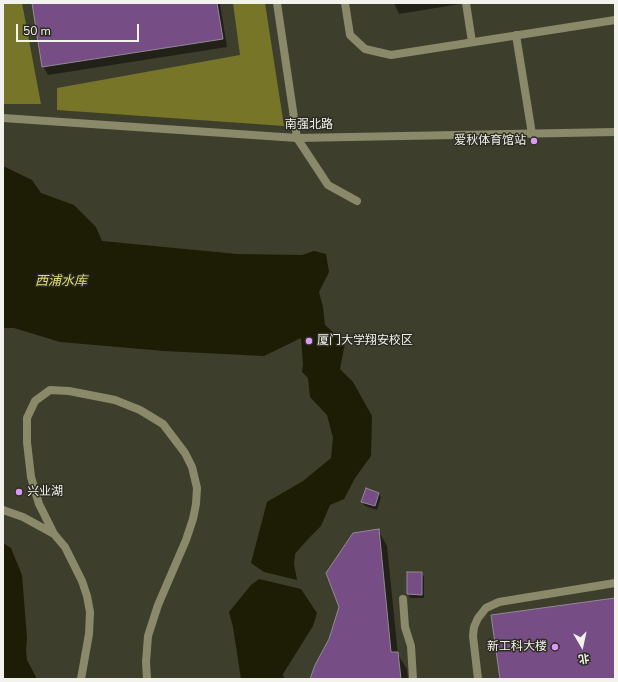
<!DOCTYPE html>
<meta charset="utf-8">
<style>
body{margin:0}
#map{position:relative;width:618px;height:682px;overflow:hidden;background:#37372d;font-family:"Nunito Sans","Noto Sans SC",sans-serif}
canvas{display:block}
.frame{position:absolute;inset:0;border:4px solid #f3f3ed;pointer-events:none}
.north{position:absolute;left:562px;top:626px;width:40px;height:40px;-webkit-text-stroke:3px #2d2d23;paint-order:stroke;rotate:171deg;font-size:11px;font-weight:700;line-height:16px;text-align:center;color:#f3f3ed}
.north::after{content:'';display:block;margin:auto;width:14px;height:18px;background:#f3f3ed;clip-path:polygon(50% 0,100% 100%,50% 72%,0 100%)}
.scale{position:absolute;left:16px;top:24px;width:123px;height:18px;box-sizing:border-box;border:2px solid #f3f3ed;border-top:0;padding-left:5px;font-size:12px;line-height:14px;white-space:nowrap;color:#f3f3ed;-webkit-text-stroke:3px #2d2d23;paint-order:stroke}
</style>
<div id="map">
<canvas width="618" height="682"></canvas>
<div class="frame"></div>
<div class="north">北</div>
<div class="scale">50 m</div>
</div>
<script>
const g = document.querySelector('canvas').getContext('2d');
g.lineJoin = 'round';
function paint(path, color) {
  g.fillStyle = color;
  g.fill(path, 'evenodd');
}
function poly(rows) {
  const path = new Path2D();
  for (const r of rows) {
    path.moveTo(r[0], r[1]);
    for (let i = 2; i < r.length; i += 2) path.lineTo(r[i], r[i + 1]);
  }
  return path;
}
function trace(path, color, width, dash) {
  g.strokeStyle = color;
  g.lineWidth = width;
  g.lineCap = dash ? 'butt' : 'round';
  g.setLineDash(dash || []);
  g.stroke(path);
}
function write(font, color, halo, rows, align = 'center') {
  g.font = font + ' "Nunito Sans","Noto Sans SC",sans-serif';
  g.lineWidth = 3;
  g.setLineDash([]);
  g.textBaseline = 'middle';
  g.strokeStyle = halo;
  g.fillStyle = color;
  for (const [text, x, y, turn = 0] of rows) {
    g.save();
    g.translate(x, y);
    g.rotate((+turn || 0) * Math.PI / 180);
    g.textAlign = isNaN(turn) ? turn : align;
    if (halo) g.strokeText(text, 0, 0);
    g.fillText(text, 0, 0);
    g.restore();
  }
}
paint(poly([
 [3,3,615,3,615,679,3,679]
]), '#3e3e2d');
paint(poly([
 [3,3,22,3,41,104,3,104],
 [233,3,265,3,284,126,57,110,57,88,240,55]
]), '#777528');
paint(poly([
 [3,166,32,180,41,193,74,205,96,227,102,241,237,254,302,255,314,251,326,254,329,272,319,292,323,307,325,325,345,343,340,369,353,382,372,416,371,456,355,478,344,499,330,505,321,526,308,539,295,554,294,564,297,580,264,572,251,563,267,502,303,481,331,458,333,438,327,415,310,397,308,378,302,372,303,364,301,338,264,356,164,351,60,342,14,328,3,328],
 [3,543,11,548,22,575,27,638,26,651,27,660,37,679,3,679],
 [259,579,301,589,317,613,313,626,283,674,284,679,241,679,233,627,229,612,251,585]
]), '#1d1c05');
paint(poly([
 [33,3,220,3,227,47,48,75,43,66],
 [394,3,466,3,399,14],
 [379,494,381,497,377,510,365,506,362,502],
 [378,530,387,546,398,655,407,669,408,679,312,679],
 [408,573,421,573,424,577,424,598,410,598,408,594]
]), '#0007');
const building = poly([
 [32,3,217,3,223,39,42,67,32,3],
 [366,488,379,493,375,506,361,502,366,488],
 [379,529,391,652,398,652,401,679,310,679,315,665,329,639,339,607,326,573,353,533,379,529],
 [407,572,422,572,422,595,407,594,407,572],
 [615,598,615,679,500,679,491,615,615,598]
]);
paint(building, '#764d85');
trace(building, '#918a94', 1);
trace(poly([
 [277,3,297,138,328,185,357,201],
 [345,3,350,35,365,49,391,55,615,20],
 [466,3,472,42],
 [516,35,532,134],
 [3,510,23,517,54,534,65,547,82,581,87,596,90,612,89,634,81,679],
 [54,534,39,504,31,477,27,442,27,418,35,401,50,390,69,391,115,400,140,410,163,424,185,453,192,467,197,488,196,504,193,519,186,540,158,605,148,636,146,662,147,679],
 [403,599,405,627,411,646,413,679],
 [478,679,473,636,474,627,478,618,486,608,499,602,615,583]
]), '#8a8a6b', 8);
trace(poly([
 [3,118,297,138,615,132]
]), '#8a8a6b', 8);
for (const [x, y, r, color] of [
 [534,141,4,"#db99f5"],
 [309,341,4,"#db99f5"],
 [19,492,4,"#db99f5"],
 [555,647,4,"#db99f5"]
]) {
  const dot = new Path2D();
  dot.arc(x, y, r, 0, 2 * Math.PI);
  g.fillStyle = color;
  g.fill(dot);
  trace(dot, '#2d2d23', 1.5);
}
write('12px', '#f3f3ed', '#2d2d23', [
 ["南强北路",309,125]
]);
write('12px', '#f3f3ed', '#2d2d23', [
 ["爱秋体育馆站",526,141],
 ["厦门大学翔安校区",317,341,"left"],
 ["兴业湖",27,492,"left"],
 ["新工科大楼",547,647]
], 'right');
write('italic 13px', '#dedc72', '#2d2d23', [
 ["西浦水库",61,282]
]);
</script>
